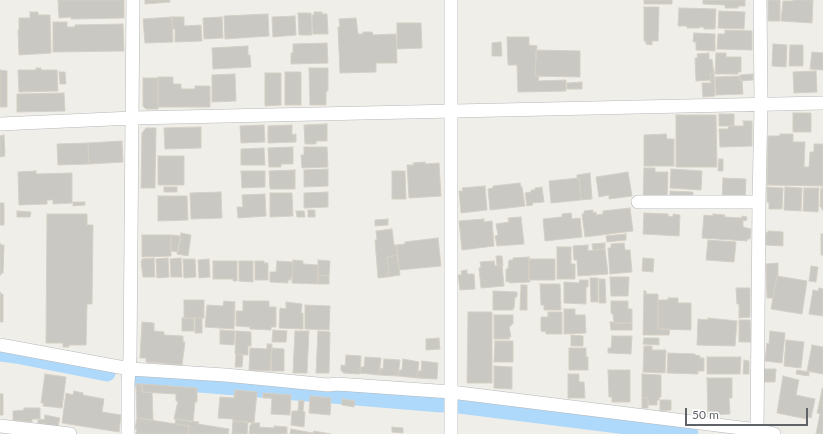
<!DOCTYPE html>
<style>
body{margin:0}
#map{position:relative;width:823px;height:434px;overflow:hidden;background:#f0eee8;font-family:Lato,sans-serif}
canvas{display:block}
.scale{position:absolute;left:685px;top:408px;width:123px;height:18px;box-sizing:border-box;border:2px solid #5f6367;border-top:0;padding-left:5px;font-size:12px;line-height:14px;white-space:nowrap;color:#5f6367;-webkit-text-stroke:3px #fff;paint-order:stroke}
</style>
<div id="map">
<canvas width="823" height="434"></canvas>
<div class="scale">50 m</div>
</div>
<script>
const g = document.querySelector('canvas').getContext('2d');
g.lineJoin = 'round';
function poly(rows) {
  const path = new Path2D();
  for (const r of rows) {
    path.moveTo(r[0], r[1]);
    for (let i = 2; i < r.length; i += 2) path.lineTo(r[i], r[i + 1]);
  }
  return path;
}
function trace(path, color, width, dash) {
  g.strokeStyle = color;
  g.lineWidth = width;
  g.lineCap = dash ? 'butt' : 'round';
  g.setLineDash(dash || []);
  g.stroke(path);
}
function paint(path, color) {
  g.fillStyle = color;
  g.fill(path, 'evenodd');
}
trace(poly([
 [0,353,16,355,107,373],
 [139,379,441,404],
 [459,405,690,434]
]), '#aed9fb', 17);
const building = poly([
 [58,0,124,0,124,18,71,19,71,17,59,18,58,0],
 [145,0,170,0,170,2,145,4,145,0],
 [644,0,672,0,672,4,644,4,644,0],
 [703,0,745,0,745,6,738,6,738,8,725,8,725,5,703,4,703,0],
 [768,0,780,0,780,21,768,21,768,0],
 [793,0,813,0,812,23,781,21,783,1,793,1,793,0],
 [644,7,659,7,658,41,652,41,652,45,646,44,646,41,644,41,644,7],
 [679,8,716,9,715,29,704,29,704,27,699,27,699,28,687,28,687,26,678,26,679,8],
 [719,11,745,12,744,29,718,28,719,11],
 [30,12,38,12,38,15,50,15,51,53,19,55,18,30,19,30,19,18,30,18,30,12],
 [314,12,322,12,322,14,327,14,328,34,313,34,312,15,314,15,314,12],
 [298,13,311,13,312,35,299,35,298,13],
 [268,14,269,36,225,39,224,16,268,14],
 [295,16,296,35,273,37,272,17,295,16],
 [172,17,184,17,184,26,201,25,202,41,175,42,175,29,173,29,172,17],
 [172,17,173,42,145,43,143,19,172,17],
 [222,17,223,38,204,39,203,18,222,17],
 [356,18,358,34,363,34,363,32,372,32,373,35,396,34,397,63,376,63,376,72,340,73,338,27,340,27,339,19,356,18],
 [53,22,67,22,67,27,75,27,75,25,123,24,124,51,53,52,53,22],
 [397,23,421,23,422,48,397,49,397,23],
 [725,30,752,31,752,50,717,49,718,34,725,34,725,30],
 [694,33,715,34,715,51,696,50,696,42,693,42,694,33],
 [507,37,529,37,529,45,537,46,535,76,539,76,538,81,566,80,566,91,518,92,517,65,508,65,507,37],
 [501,42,502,56,492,56,492,43,501,42],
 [327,43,328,63,291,64,291,53,293,53,293,44,327,43],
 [773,44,787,45,786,67,772,66,773,44],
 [790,45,803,45,803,66,789,66,790,45],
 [248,46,248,55,250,55,251,67,213,69,212,48,248,46],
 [536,50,580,51,580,77,535,76,536,50],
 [812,52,823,53,823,70,810,69,812,52],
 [709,53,709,60,712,59,713,67,714,73,710,74,711,80,696,81,695,58,698,58,697,54,709,53],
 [716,53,726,53,726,57,741,57,741,72,738,72,738,74,715,74,716,53],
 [36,68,41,68,41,70,57,70,58,91,19,92,18,70,36,70,36,68],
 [309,68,328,68,328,91,326,91,326,105,310,105,309,68],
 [0,70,7,71,7,107,0,107,0,70],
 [816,71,817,92,794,93,793,72,816,71],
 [59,72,65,72,66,84,60,84,59,72],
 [285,72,301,72,301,105,285,105,285,72],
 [265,73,281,73,281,105,265,106,265,73],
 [714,73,715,96,703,97,702,83,711,83,710,74,714,73],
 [235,74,236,101,212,102,212,75,235,74],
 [753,74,753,80,740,81,740,75,753,74],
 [740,76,740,81,742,81,743,94,716,95,715,77,740,76],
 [158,77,173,77,173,84,181,84,181,89,195,89,195,86,210,86,210,107,158,107,158,77],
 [143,78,158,78,158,109,146,109,143,106,143,78],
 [582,82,582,89,567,89,567,83,582,82],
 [64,93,65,111,17,112,17,94,64,93],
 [793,113,811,113,811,132,793,132,793,113],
 [719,114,734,114,734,126,719,126,719,114],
 [676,115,716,115,717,167,676,167,676,115],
 [743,121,752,121,752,146,720,147,719,129,728,129,729,126,744,126,743,121],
 [327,124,327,141,316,141,316,144,305,144,304,125,327,124],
 [264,125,265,142,241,143,240,126,264,125],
 [292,125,292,135,296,134,296,142,268,143,268,126,292,125],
 [201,127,201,148,165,149,164,128,201,127],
 [146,128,156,128,155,188,141,188,142,133,146,128],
 [666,134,667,139,674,139,674,166,644,166,644,135,666,134],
 [780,134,793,134,793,142,805,142,804,167,809,167,810,152,814,152,814,144,823,144,823,186,767,185,768,136,780,136,780,134],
 [4,135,5,153,4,153,5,156,0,157,0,136,4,135],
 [122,141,123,162,89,164,88,143,122,141],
 [88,143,89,164,58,165,57,144,88,143],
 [293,147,293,164,281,164,281,167,269,167,268,148,293,147],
 [304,147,327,147,328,167,302,168,301,155,304,155,304,147],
 [264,148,265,165,241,165,241,149,264,148],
 [158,156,184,156,184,185,158,185,158,156],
 [719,159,723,159,723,171,718,171,719,159],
 [425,162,425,164,439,163,441,196,409,198,407,165,414,165,413,163,425,162],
 [644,168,655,168,655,172,668,172,667,202,643,201,644,168],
 [328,169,328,186,304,187,304,170,328,169],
 [671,169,702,171,701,190,670,188,671,169],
 [295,170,295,189,270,189,269,171,295,170],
 [36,171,36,174,72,173,72,203,53,204,53,200,47,200,47,204,19,205,18,172,36,171],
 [241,171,265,171,265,187,242,188,241,171],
 [392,171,405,171,406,199,392,199,392,171],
 [628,172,632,196,609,199,609,195,599,197,596,177,628,172],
 [590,173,592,199,581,200,579,178,577,178,577,175,590,173],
 [579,178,581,200,551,203,549,181,579,178],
 [723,178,746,179,745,202,722,201,723,178],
 [520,183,521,187,522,187,525,206,490,210,488,189,493,188,493,186,520,183],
 [485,186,487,210,461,213,459,191,463,191,462,188,485,186],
 [164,187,177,187,177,192,164,192,164,187],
 [542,187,544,202,532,203,533,205,527,206,525,193,531,192,531,190,535,190,535,188,542,187],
 [767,187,783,188,782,209,769,209,769,202,767,202,767,187],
 [785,187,802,188,801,211,784,210,785,187],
 [804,188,819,188,818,212,803,211,804,188],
 [821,188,823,188,823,210,822,210,822,207,820,207,821,188],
 [670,191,693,192,693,198,670,197,670,191],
 [221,192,222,218,191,219,190,193,221,192],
 [328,192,328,207,304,208,304,193,328,192],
 [270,193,292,193,293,216,270,217,270,193],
 [265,194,266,216,238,218,237,207,243,207,242,195,265,194],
 [158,196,187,196,188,220,158,221,158,196],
 [73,202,85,202,85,205,73,206,73,202],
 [0,203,4,203,4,225,0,225,0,203],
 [630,208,633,231,585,237,582,214,584,214,584,211,593,210,593,213,596,212,596,215,603,214,603,211,630,208],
 [308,210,315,210,315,217,308,217,308,210],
 [17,211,31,212,30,217,17,217,17,211],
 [296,211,304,211,305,217,297,217,296,211],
 [571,213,572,219,580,218,582,237,545,241,543,219,562,217,562,214,571,213],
 [644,213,668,214,668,216,673,217,673,214,680,215,679,236,643,234,644,213],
 [47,214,87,214,87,225,93,225,92,304,87,304,86,345,69,345,69,347,63,347,63,343,46,343,47,214],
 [713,214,725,215,724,217,742,218,742,216,747,217,746,221,743,220,743,227,751,229,750,239,747,239,747,241,702,238,704,215,713,216,713,214],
 [521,217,524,244,497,246,495,236,498,235,496,224,509,222,508,218,521,217],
 [388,219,388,225,375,226,375,220,388,219],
 [484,219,484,222,492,221,494,246,462,250,459,221,484,219],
 [392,229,394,245,397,245,397,255,387,257,389,273,386,274,387,277,378,278,375,240,377,240,376,231,392,229],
 [769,231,783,232,783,246,766,245,766,233,769,231],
 [181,233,191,235,188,256,177,254,181,233],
 [626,234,626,240,607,242,606,236,626,234],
 [821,234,823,234,823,255,821,255,821,234],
 [142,235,171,235,171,256,142,257,142,235],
 [171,235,181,236,178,252,171,251,171,235],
 [438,238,441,266,399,270,397,245,405,244,405,242,438,238],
 [708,240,736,242,734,262,706,260,708,240],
 [0,243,1,245,4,245,3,273,1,273,1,275,0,275,0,243],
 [605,243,605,249,593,250,592,244,605,243],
 [624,243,625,250,630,250,632,272,610,274,608,248,611,248,611,244,624,243],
 [588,245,588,251,605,249,608,274,578,276,577,260,574,260,573,246,588,245],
 [557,247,571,247,571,264,575,264,575,279,557,279,557,247],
 [397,255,400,275,387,277,386,274,389,273,387,257,397,255],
 [496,256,502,256,503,266,502,265,497,266,496,256],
 [529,257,529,280,530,280,530,282,509,283,509,281,506,282,506,269,508,269,509,260,513,260,513,258,529,257],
 [154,258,155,277,143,277,141,261,142,261,142,259,154,258],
 [168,258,169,277,157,278,156,259,168,258],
 [181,258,182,277,171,277,170,259,181,258],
 [643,258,654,259,653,272,642,271,643,258],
 [183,259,195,259,196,277,184,278,183,259],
 [209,259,210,277,199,278,198,260,209,259],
 [529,259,555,259,555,280,529,280,529,259],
 [293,260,303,261,303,264,318,265,318,284,292,283,293,260],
 [318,260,330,261,329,276,318,275,318,260],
 [213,261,237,261,237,281,233,281,233,279,213,279,213,261],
 [239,261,253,261,253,282,239,281,239,261],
 [255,261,264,261,264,263,268,263,268,280,255,280,255,261],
 [277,261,293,262,292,277,291,277,291,280,288,280,288,283,270,282,270,272,276,272,277,261],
 [494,261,495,266,502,265,504,286,481,288,479,268,481,267,480,262,494,261],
 [778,263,778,276,777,276,773,298,767,298,766,264,778,263],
 [811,266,818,267,816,282,809,281,811,266],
 [467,270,467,274,474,274,475,289,460,290,458,275,462,275,461,271,467,270],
 [318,275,329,276,329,284,318,284,318,275],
 [777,276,807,281,802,314,771,309,777,276],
 [610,277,629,277,628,296,611,296,610,277],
 [590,278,598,278,598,302,591,302,590,278],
 [599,279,605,279,606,303,599,303,599,279],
 [580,280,588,280,588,287,586,287,586,304,564,303,564,282,579,283,580,280],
 [540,284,560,284,561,310,544,310,544,305,541,305,540,284],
 [521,285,527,285,527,310,520,310,521,285],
 [736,288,750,288,750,317,739,318,739,304,737,304,736,288],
 [819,288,823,289,823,316,809,314,813,290,818,291,819,288],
 [493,291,517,292,517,297,515,297,514,308,513,308,513,310,493,310,493,291],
 [644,291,646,291,646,294,658,294,658,329,670,329,669,335,643,335,644,291],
 [0,292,1,294,3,294,3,322,0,322,0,292],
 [668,298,678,298,678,303,691,303,691,330,658,329,658,300,668,300,668,298],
 [184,300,204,300,204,318,184,318,184,300],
 [224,301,235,302,234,329,205,327,207,305,223,306,224,301],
 [243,301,269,301,269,307,276,307,276,327,271,327,271,330,250,329,250,327,236,326,236,311,243,311,243,301],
 [611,301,628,301,628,309,632,309,632,323,614,323,613,314,611,313,611,301],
 [286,302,302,304,301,313,303,313,303,329,279,328,280,308,286,309,286,302],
 [305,305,330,306,329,330,305,329,305,305],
 [564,309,575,309,575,315,585,315,586,333,564,334,564,309],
 [468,312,492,312,492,383,467,383,468,312],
 [548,312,562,312,562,334,546,334,546,332,541,331,541,317,548,317,548,312],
 [494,315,513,315,513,324,511,324,511,326,509,327,511,337,509,337,509,339,494,339,494,315],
 [182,318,194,318,194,331,182,331,182,318],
 [195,318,202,318,202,333,195,333,195,318],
 [708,318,737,321,735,346,697,345,698,319,708,320,708,318],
 [739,320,750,320,751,342,739,342,739,320],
 [142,322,154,323,154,331,164,332,164,335,183,336,183,342,185,342,182,365,146,362,146,358,140,358,142,322],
 [610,322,613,322,614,323,632,323,632,330,611,330,610,322],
 [220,330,235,331,234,345,220,344,220,330],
 [273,330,287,331,286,342,272,342,273,330],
 [236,331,251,332,251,346,248,346,248,355,235,354,236,331],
 [295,331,309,331,307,373,293,373,295,331],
 [318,331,330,332,329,373,316,373,318,331],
 [770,331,785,333,782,363,765,361,767,343,769,344,770,331],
 [571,335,583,336,583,346,571,346,571,335],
 [612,336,632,336,631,354,608,353,608,348,611,348,612,336],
 [439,338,440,349,426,350,426,339,439,338],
 [644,338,659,338,659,345,643,344,644,338],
 [786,340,804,342,801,368,784,366,786,340],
 [495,341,513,341,513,362,494,362,495,341],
 [267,344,272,344,270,371,249,370,250,348,267,349,267,344],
 [812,345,823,347,823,374,807,371,812,345],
 [644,346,652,346,652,350,666,350,665,373,643,372,644,346],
 [272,348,284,349,284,371,271,371,272,348],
 [569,348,586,348,586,357,588,357,588,370,569,370,569,348],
 [668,353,695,354,695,355,700,356,700,358,704,358,704,371,698,371,698,374,667,373,668,353],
 [236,354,243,355,242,367,235,367,236,354],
 [346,355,361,356,360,374,343,373,343,371,341,371,341,365,345,366,346,355],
 [365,357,381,358,379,375,360,373,360,367,364,367,365,357],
 [707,357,741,357,740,374,707,374,707,357],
 [384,359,400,360,398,376,379,375,380,368,383,369,384,359],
 [403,359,419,362,417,378,398,376,399,370,402,370,403,359],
 [744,360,749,361,749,374,743,374,744,360],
 [422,361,438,363,437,379,417,378,418,371,421,371,422,361],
 [494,366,512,367,512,389,494,388,494,366],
 [764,369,776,369,775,382,764,382,764,369],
 [608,370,630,370,630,402,612,402,612,397,609,397,608,370],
 [797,370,809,372,809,376,796,374,797,370],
 [45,374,66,377,62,408,43,406,44,403,41,403,45,374],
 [568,374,579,374,579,382,584,382,585,398,568,398,568,374],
 [642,374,661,375,661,397,659,397,659,400,657,400,657,405,648,405,648,398,642,398,642,374],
 [783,376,799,380,796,395,815,399,811,418,808,417,807,419,777,413,783,376],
 [707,378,732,378,732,398,729,398,730,414,708,415,707,378],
 [136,384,142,384,142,392,152,392,153,420,137,418,136,384],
 [142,384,197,388,197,402,195,402,193,422,174,419,178,401,176,401,176,394,142,392,142,384],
 [822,389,823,389,823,406,819,405,822,389],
 [235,390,257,392,254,423,233,421,233,419,218,418,220,397,234,398,235,390],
 [74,391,83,393,83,395,104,399,102,412,121,415,119,432,62,423,66,393,73,395,74,391],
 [263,393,291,395,290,415,271,414,272,398,263,398,263,393],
 [0,394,3,394,3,415,0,415,0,394],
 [310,396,331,398,330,415,309,413,310,396],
 [642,398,648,398,648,408,642,408,642,398],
 [342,399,355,401,354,407,342,405,342,399],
 [299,400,304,401,303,412,305,412,304,427,291,425,292,411,298,411,299,400],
 [660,400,671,400,671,410,660,411,660,400],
 [819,405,823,406,823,434,816,434,820,414,817,413,819,405],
 [24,408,40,408,40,419,32,419,32,422,13,420,13,411,24,410,24,408],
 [45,415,60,418,58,426,38,423,38,420,40,420,40,419,44,420,45,415],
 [137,418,189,426,188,434,136,434,137,429,135,429,137,418],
 [176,419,199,422,198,424,229,429,228,434,188,434,189,426,175,424,176,419],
 [233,421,248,422,247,434,232,434,233,421],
 [252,423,260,423,259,427,274,428,274,426,287,427,287,434,249,434,250,425,251,425,252,423],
 [392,427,403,428,403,433,392,432,392,427],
 [291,429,313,433,314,431,331,434,290,434,291,429]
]);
paint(building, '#c9c8c2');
trace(building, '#d5d0c6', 1);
const street = poly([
 [0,124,133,118,823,103],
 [638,202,759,202],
 [0,345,130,369,225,375,328,385,337,384,451,392,757,430,774,434],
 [0,426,70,434],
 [128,434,128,382,130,357,133,0],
 [451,434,451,0],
 [757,434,759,202,761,105,760,0]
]);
trace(street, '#b5b8bb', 14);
trace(street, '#fff', 13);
</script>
